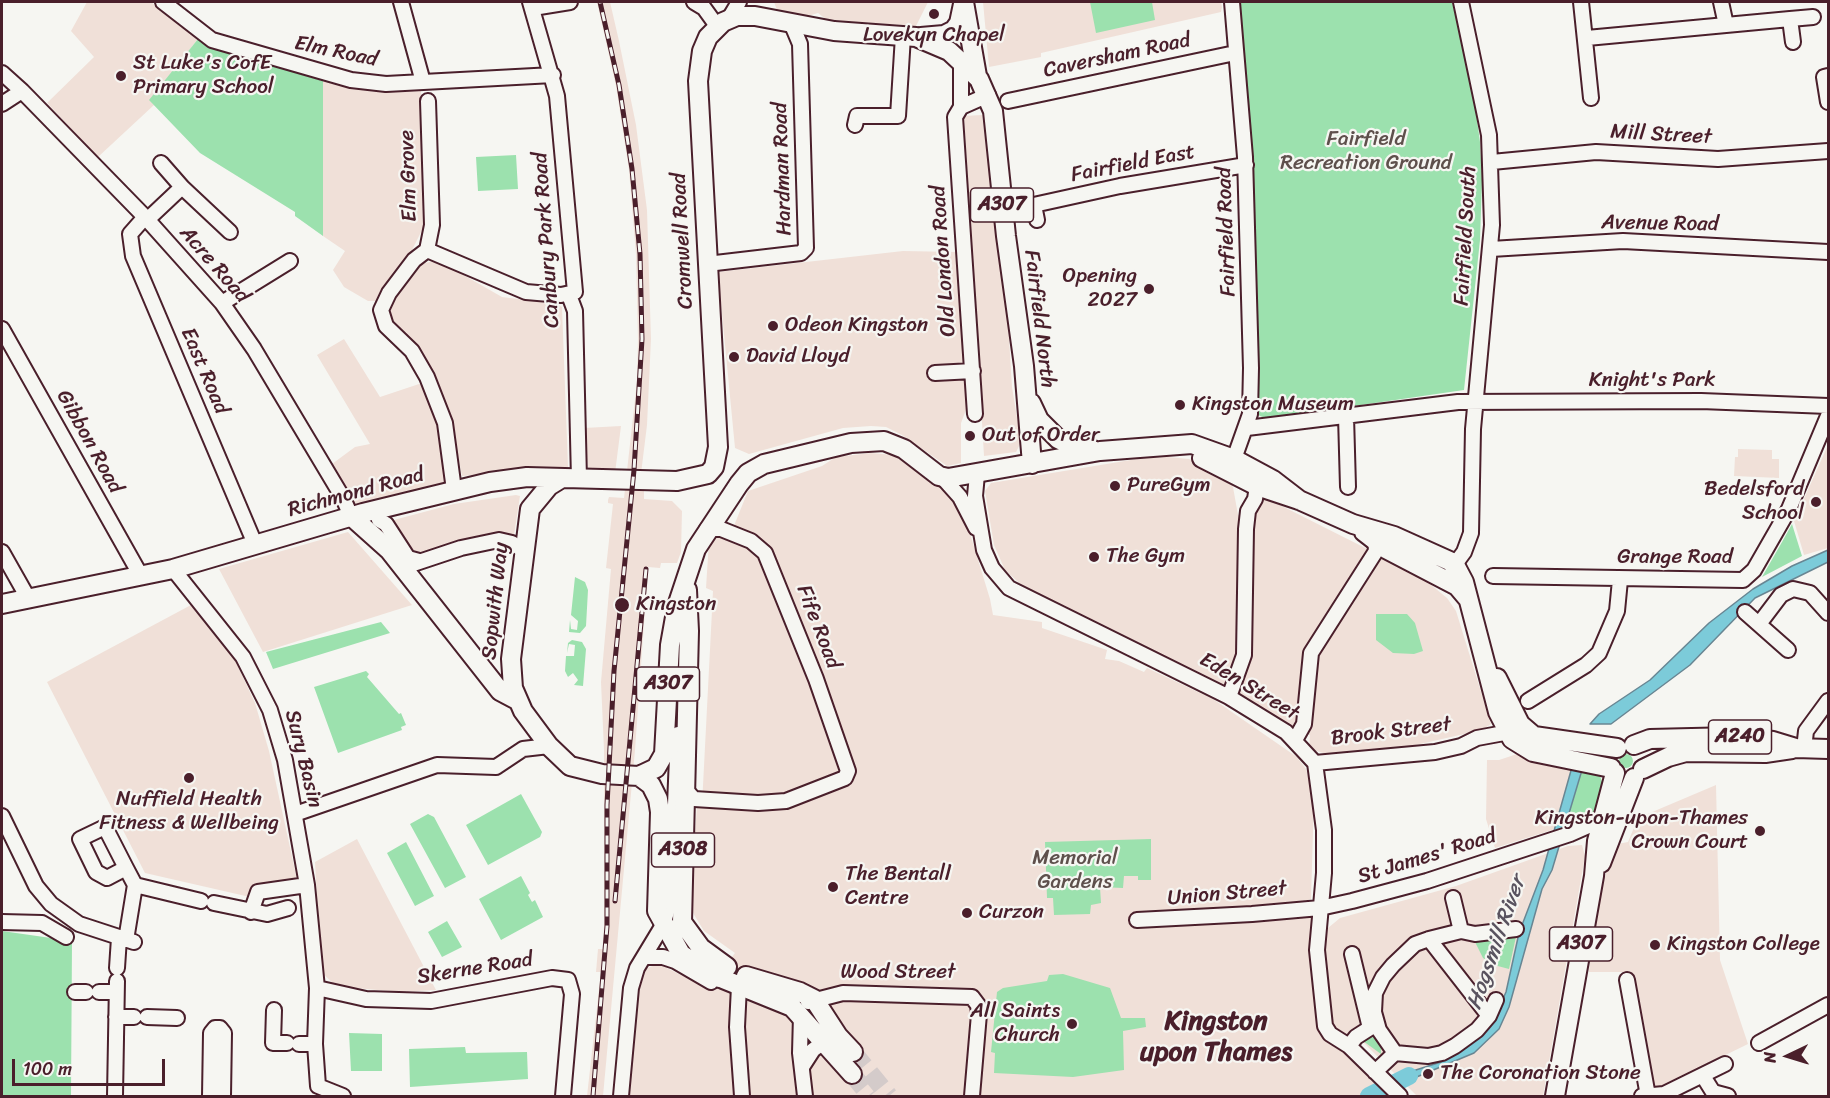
<!DOCTYPE html>
<style>
body{margin:0}
#map{position:relative;width:1830px;height:1098px;overflow:hidden;background:#f6f6f2;font-family:Sriracha,sans-serif}
canvas{display:block}
.frame{position:absolute;inset:0;border:3px solid #4a1f2b;pointer-events:none}
.north{position:absolute;left:1758px;top:1026px;width:60px;height:60px;-webkit-text-stroke:4px #f6f6f2;paint-order:stroke;rotate:266deg;font-size:16px;font-weight:700;line-height:24px;text-align:center;color:#4a1f2b}
.north::after{content:'';display:block;margin:auto;width:21px;height:27px;background:#4a1f2b;clip-path:polygon(50% 0,100% 100%,50% 72%,0 100%)}
.scale{position:absolute;left:12px;top:1059px;width:153px;height:27px;box-sizing:border-box;border:3px solid #4a1f2b;border-top:0;padding-left:8px;font-size:18px;line-height:21px;white-space:nowrap;color:#4a1f2b;-webkit-text-stroke:4px #f6f6f2;paint-order:stroke}
</style>
<div id="map">
<canvas width="1830" height="1098"></canvas>
<div class="frame"></div>
<div class="north">N</div>
<div class="scale">100 m</div>
</div>
<script>
const g = document.querySelector('canvas').getContext('2d');
g.lineJoin = 'round';
function paint(path, color) {
  g.fillStyle = color;
  g.fill(path, 'evenodd');
}
function poly(rows) {
  const path = new Path2D();
  for (const r of rows) {
    if (r.length === 3) {
      path.moveTo(r[0] + r[2], r[1]);
      path.arc(r[0], r[1], r[2], 0, 2 * Math.PI);
      continue;
    }
    path.moveTo(r[0], r[1]);
    for (let i = 2; i < r.length; i += 2) path.lineTo(r[i], r[i + 1]);
  }
  return path;
}
function trace(path, color, width, dash) {
  g.strokeStyle = color;
  g.lineWidth = width;
  g.lineCap = dash ? 'butt' : 'round';
  g.setLineDash(dash || []);
  g.stroke(path);
}
function write(font, color, halo, rows, align = 'center') {
  g.font = font + ' Sriracha,sans-serif';
  g.lineWidth = 4.5;
  g.setLineDash([]);
  g.textBaseline = 'middle';
  g.strokeStyle = halo;
  g.fillStyle = color;
  for (const [text, x, y, turn = 0] of rows) {
    g.save();
    g.translate(x, y);
    g.rotate((+turn || 0) * Math.PI / 180);
    g.textAlign = isNaN(turn) ? turn : align;
    if (halo) g.strokeText(text, 0, 0);
    g.fillText(text, 0, 0);
    g.restore();
  }
}
paint(poly([
 [87,2,151,2,198,39,150,100,154,105,98,157,47,103,94,57,71,31],
 [597,2,610,2,619,41,636,125,647,210,651,339,647,425,639,490,644,491,644,499,672,501,682,511,681,552,677,563,661,563,660,568,648,567,635,750,603,1096,587,1096,601,972,596,972,598,949,603,949,604,926,604,750,601,682,611,569,606,568,613,504,608,503,608,500,609,497,624,498,637,381,638,339,636,254,629,170,616,86],
 [774,2,928,2,916,26,827,20,818,13,808,16,777,10],
 [983,2,1221,2,1222,7,1221,12,1041,53,1041,57,989,67],
 [323,81,375,92,421,91,423,228,410,254,376,301,368,301,344,287,333,270,345,251,323,236],
 [982,115,1008,322,1012,387,1021,442,1016,452,984,456,964,116],
 [903,251,957,252,967,407,961,423,961,463,947,466,902,435,886,427,871,426,843,428,749,454,735,448,718,272],
 [433,261,460,273,502,297,557,304,562,307,568,467,462,476,454,435,434,378,423,355,389,322,388,309,422,264],
 [344,339,380,397,422,383,435,410,443,438,450,486,355,507,332,464,355,447,370,444,317,355],
 [621,426,615,473,588,469,584,428],
 [1828,445,1828,548,1804,555,1794,521],
 [1738,449,1772,450,1772,459,1779,459,1779,478,1734,476,1735,457,1738,457],
 [871,453,894,455,951,493,964,514,990,599,993,615,1042,622,1042,628,1107,650,1105,659,1119,661,1144,672,1147,668,1213,699,1297,757,1306,769,1314,798,1311,899,1298,903,1299,913,1311,916,1311,963,1319,1030,1326,1038,1345,1049,1376,1078,1390,1096,613,1096,626,975,659,964,707,988,735,953,704,931,693,913,690,898,697,807,702,805,713,591,706,588,709,541,719,537,729,538,748,491,822,466,836,457],
 [1168,457,1189,459,1228,477,1233,487,1238,515,1255,515,1255,503,1264,497,1419,575,1447,598,1456,611,1491,724,1482,730,1389,751,1338,757,1309,749,1310,735,1292,729,1210,679,1027,590,1005,570,994,545,985,491,991,483,1143,458],
 [516,495,520,496,514,535,413,555,390,521,454,504],
 [348,532,412,605,263,652,219,569],
 [191,605,234,658,255,703,269,751,296,875,297,894,263,900,145,873,47,682],
 [1520,753,1572,767,1555,829,1495,848,1486,819,1487,760,1499,760],
 [1716,785,1720,960,1748,1044,1654,1090,1631,972,1589,972,1592,929,1613,845,1628,842,1638,818],
 [357,839,436,990,400,992,344,987,335,985,321,972,315,862],
 [1582,845,1585,856,1543,1096,1417,1096,1355,1034,1344,1034,1332,1027,1323,938,1328,928,1340,918,1456,886,1568,846]
]), '#f0e0d8');
paint(poly([
 [1090,2,1152,2,1155,20,1096,33],
 [1239,2,1452,2,1472,83,1480,142,1482,180,1480,240,1464,390,1354,406,1273,422,1256,414,1257,302,1252,157],
 [198,39,213,48,323,81,323,236,295,216,295,212,200,153,149,100],
 [516,155,518,189,478,191,476,157],
 [1792,524,1802,556,1762,577,1782,542],
 [575,577,585,582,588,590,586,626,580,633,569,632,570,620,571,629,577,630,578,621,571,615],
 [1376,614,1407,614,1415,623,1423,651,1414,654,1393,653,1376,640],
 [381,622,390,633,273,669,266,652],
 [572,640,582,642,586,649,583,686,574,685,578,680,573,673,568,677,565,671,566,656,574,656,575,645,569,644,567,653,568,643],
 [366,671,369,674,367,677,399,714,401,713,406,725,401,727,402,730,338,753,314,687],
 [1626,761,7],
 [1582,770,1599,772,1604,789,1595,818,1578,824,1566,823],
 [521,794,542,832,540,837,488,865,466,825],
 [428,814,434,817,466,877,445,888,410,824],
 [1151,839,1151,880,1138,880,1138,876,1124,876,1123,888,1100,887,1101,903,1091,905,1090,914,1054,915,1053,898,1047,898,1045,842],
 [406,842,434,896,415,906,387,853],
 [521,876,530,893,528,895,532,902,535,900,543,917,501,940,479,899],
 [447,921,462,947,442,957,428,932],
 [2,931,72,941,71,1096,2,1096],
 [1517,932,1509,969,1494,965,1483,958,1473,938],
 [1063,974,1110,988,1121,1018,1145,1018,1146,1027,1123,1031,1124,1070,1073,1077,994,1073,995,1053,991,1052,997,992,1003,988,1047,981,1049,975],
 [349,1033,382,1034,382,1071,351,1071],
 [1371,1037,1377,1038,1381,1043,1381,1054,1363,1041],
 [465,1047,466,1053,527,1052,528,1079,410,1087,409,1049]
]), '#9ce1ae');
const water = poly([
 [1828,550,1828,562,1755,598,1690,665,1611,724,1590,724,1599,714,1650,680,1709,623,1753,589,1792,566,1828,550],
 [1572,767,1582,770,1552,870,1542,889,1509,1007,1499,1029,1474,1053,1407,1081,1400,1075,1441,1062,1479,1037,1495,1017,1506,992,1519,933,1543,870,1572,767]
]);
paint(water, '#7ccbd9');
trace(water, '#688693', 1.5);
trace(poly([
 [1369,1096,1409,1076]
]), '#7ccbd9', 18);
trace(poly([
 [853,1052,889,1096],
 [852,1074,870,1096]
]), '#d4cbca', 18, [18, 9]);
const minor = poly([
 [163,2,212,40,351,80,386,84,553,75],
 [401,2,423,82],
 [694,2,704,8,717,26],
 [1232,2,1245,157,1251,368,1250,414,1234,459],
 [1581,2,1591,98],
 [1721,2,1726,25],
 [533,8,570,2],
 [730,17,739,2],
 [1790,19,1813,17],
 [1587,38,1790,19,1793,42],
 [961,61,961,107],
 [2,73,22,91,145,217,222,303,254,349,343,498,351,516],
 [1828,76,1824,77,1828,102],
 [1008,101,1235,53],
 [2,104,22,91],
 [855,125,857,116,898,116,903,36],
 [1492,162,1596,152,1718,159,1828,151],
 [161,163,182,187],
 [1034,205,1037,220],
 [1029,206,1120,186,1246,165],
 [145,217,130,234,133,256,255,544],
 [147,220,182,187,230,232],
 [1491,249,1623,241,1828,252],
 [427,250,432,225,428,101],
 [707,264,801,253,806,248,800,44,792,25],
 [569,295,575,311,579,479],
 [222,303,290,261],
 [2,329,141,576],
 [935,373,973,371],
 [975,414,955,117,961,107,988,95],
 [1346,416,1348,487],
 [1247,428,1458,402,1701,401,1828,406],
 [977,474,975,496,984,550,992,568,1009,588,1229,697,1286,732,1315,763,1324,830,1324,873,1317,950,1325,1026,1330,1034,1349,1046,1400,1096],
 [943,478,960,497,976,528],
 [454,490,445,423,427,377,412,351,386,326,381,310,389,293,414,260,427,250,526,292,561,295,575,292,557,96,530,2],
 [379,520,386,524,408,558,419,561],
 [2,552,28,598],
 [401,564,410,565,461,548,499,540,512,543,524,551],
 [173,569,243,657,270,710,285,760,307,885,317,988,315,1044,318,1086,343,1096],
 [1452,573,1453,567,1464,552,1471,533,1473,429,1492,225,1489,135,1461,2],
 [1493,576,1743,580,1754,570,1789,509,1828,416],
 [1745,612,1788,650],
 [1759,624,1781,595,1793,589,1810,593,1828,613],
 [1229,697,1244,655,1246,529,1248,511,1255,499,1257,486],
 [1528,701,1586,665,1599,653,1617,611,1620,580],
 [1295,740,1304,724,1311,653,1376,551,1375,536],
 [1804,749,1806,731,1828,701],
 [1315,763,1435,752,1461,746,1477,738,1515,731],
 [684,788,694,799,758,803,786,801,845,778,848,771,816,679,765,553,751,541,721,529,707,529],
 [295,814,437,765,496,767,523,749,549,746],
 [2,816,36,886,51,904,79,924,134,942],
 [126,868,107,878,96,872,80,839,105,827,126,868,135,885,201,901],
 [1453,898,1461,931],
 [214,903,267,914,288,908],
 [251,912,258,892,307,885],
 [1137,920,1252,914,1320,908,1352,901,1427,881,1570,834,1604,819],
 [2,922,42,923,66,937],
 [1429,939,1489,1016],
 [126,940,135,885],
 [645,957,663,957,675,961,711,982],
 [117,968,119,938],
 [1627,980,1648,1096],
 [739,986,737,1027,742,1096],
 [317,988,366,999,431,1001,552,978,568,980,572,994,563,1096],
 [75,992,86,992],
 [99,992,116,992],
 [808,1002,843,993,972,997,978,1005,979,1014,972,1096],
 [274,1010,273,1043,287,1043],
 [801,1015,800,1053,805,1096],
 [116,1017,134,1017],
 [147,1017,177,1018],
 [1759,1043,1828,1005],
 [299,1044,315,1044],
 [1349,1046,1356,1037,1370,1028,1352,954],
 [1395,1053,1379,1030,1374,1012,1375,993,1383,977,1393,965,1415,944,1429,939,1461,931,1475,934,1516,929],
 [802,1067,813,1050,829,1038],
 [1375,1072,1395,1053,1428,1056,1442,1053,1455,1046,1477,1030,1489,1016,1496,1000],
 [1703,1076,1713,1092,1728,1096],
 [115,1096,117,981],
 [210,1096,211,1033,215,1028,220,1028,224,1033,223,1096],
 [621,1096,631,988,637,968,663,925,671,899,678,734],
 [1642,1096,1664,1094,1725,1064]
]);
const major = poly([
 [964,2,977,76],
 [921,37,944,35,954,30,959,23,963,4],
 [1031,403,1039,420,1058,439,1072,446,1093,450],
 [1202,458,1257,486,1299,500,1353,524,1394,536,1454,563,1464,582,1498,712,1512,739,1533,752,1611,768],
 [562,478,549,486,530,509,511,659,513,688,523,711,549,746,570,766,602,774,639,776,656,768,664,754,670,645,677,606,696,549,739,484,748,473,764,464,851,443,884,441,904,449,939,476,948,478,1100,451,1192,444,1234,459,1273,480,1299,500],
 [351,516,389,550,500,691,517,700],
 [1364,532,1386,549,1457,586,1468,599],
 [687,590,689,631,682,922,701,948,727,967],
 [2,604,173,569,363,513,490,482,527,477,677,481,708,474,714,467,718,447,698,81,702,51,708,37,723,22,737,16,755,16,834,31,916,37,949,51,979,79,993,111,1006,236,1024,366,1032,464],
 [1497,678,1520,724,1534,736,1617,748],
 [1634,745,1650,739,1734,737,1773,741,1796,748,1828,749],
 [1643,769,1668,757,1686,752,1765,753,1792,749],
 [639,776,651,785,658,799,660,812,657,911,681,954,719,978],
 [1601,863,1634,778],
 [746,976,800,992,814,999,838,1036,853,1052],
 [723,979,792,1007,852,1074],
 [1555,1096,1594,876,1597,841,1615,773]
]);
trace(minor, '#4a1f2b', 18);
trace(major, '#4a1f2b', 22);
trace(minor, '#f6f6f2', 14);
trace(major, '#f6f6f2', 18);
const rail = poly([
 [615,901,646,569],
 [593,1096,607,926,607,805,614,671,634,470,642,339,640,254,632,169,619,85,600,2]
]);
trace(rail, '#4a1f2b', 5);
trace(rail, '#f6f6f2', 3, [9]);
for (const [x, y, r, color] of [
 [934,14,6,"#4a1f2b"],
 [121,76,6,"#4a1f2b"],
 [1149,289,6,"#4a1f2b"],
 [773,326,6,"#4a1f2b"],
 [734,357,6,"#4a1f2b"],
 [1180,405,6,"#4a1f2b"],
 [970,436,6,"#4a1f2b"],
 [1115,486,6,"#4a1f2b"],
 [1816,502,6,"#4a1f2b"],
 [1094,557,6,"#4a1f2b"],
 [622,605,8,"#4a1f2b"],
 [189,778,6,"#4a1f2b"],
 [1760,831,6,"#4a1f2b"],
 [833,887,6,"#4a1f2b"],
 [967,913,6,"#4a1f2b"],
 [1655,945,6,"#4a1f2b"],
 [1072,1024,6,"#4a1f2b"],
 [1428,1074,6,"#4a1f2b"]
]) {
  const dot = new Path2D();
  dot.arc(x, y, r, 0, 2 * Math.PI);
  g.fillStyle = color;
  g.fill(dot);
  trace(dot, '#f6f6f2', 2);
}
for (const [x, y, w] of [
 [1002,205,63],
 [668,684,63],
 [1740,737,63],
 [683,850,63],
 [1581,944,63]
]) {
  const box = new Path2D();
  box.roundRect(x - w / 2, y - 17, w, 34, 4.5);
  g.fillStyle = '#f6f6f2';
  g.fill(box);
  trace(box, '#4a1f2b', 1.5);
}
write('bold 20px', '#4a1f2b', null, [
 ["A307",1002,205],
 ["A307",668,684],
 ["A240",1740,737],
 ["A308",683,850],
 ["A307",1581,944]
]);
write('21px', '#4a1f2b', '#f6f6f2', [
 ["Lovekyn Chapel",934,36,"center"],
 ["St Luke's CofE",133,64],
 ["Primary School",133,88],
 ["Opening",1137,277,"right"],
 ["2027",1137,301,"right"],
 ["Odeon Kingston",785,326],
 ["David Lloyd",746,357],
 ["Kingston Museum",1192,405],
 ["Out of Order",982,436],
 ["PureGym",1127,486],
 ["Bedelsford",1804,490,"right"],
 ["School",1804,514,"right"],
 ["The Gym",1106,557],
 ["Kingston",636,605],
 ["Nuffield Health",189,800,"center"],
 ["Fitness & Wellbeing",189,824,"center"],
 ["Kingston-upon-Thames",1748,819,"right"],
 ["Crown Court",1748,843,"right"],
 ["The Bentall",845,875],
 ["Centre",845,899],
 ["Curzon",979,913],
 ["Kingston College",1667,945],
 ["All Saints",1060,1012,"right"],
 ["Church",1060,1036,"right"],
 ["The Coronation Stone",1440,1074]
], 'left');
write('21px', '#4a1f2b', '#f6f6f2', [
 ["Elm Road",336,52,12],
 ["Caversham Road",1117,56,-12],
 ["Mill Street",1661,135,3],
 ["Fairfield East",1133,164,-11],
 ["Hardman Road",783,169,-92],
 ["Elm Grove",409,176,-92],
 ["Avenue Road",1660,224,1],
 ["Fairfield Road",1227,232,-92],
 ["Fairfield South",1466,236,-87],
 ["Canbury Park Road",547,240,-94],
 ["Cromwell Road",683,241,-93],
 ["Old London Road",944,261,-94],
 ["Acre Road",214,265,49],
 ["Fairfield North",1039,319,83],
 ["East Road",204,371,67],
 ["Knight's Park",1652,381],
 ["Gibbon Road",89,442,61],
 ["Richmond Road",356,493,-15],
 ["Grange Road",1675,558],
 ["Sopwith Way",496,601,-84],
 ["Fife Road",818,627,69],
 ["Eden Street",1249,687,31],
 ["Brook Street",1391,732,-7],
 ["Sury Basin",303,759,76],
 ["St James' Road",1427,857,-17],
 ["Union Street",1227,894,-5],
 ["Skerne Road",475,969,-9],
 ["Wood Street",898,973]
]);
write('21px', '#5e504c', '#f6f6f2', [
 ["Fairfield",1366,140],
 ["Recreation Ground",1366,164],
 ["Memorial",1075,859],
 ["Gardens",1075,883]
]);
write('italic 22px', '#59535f', '#f6f6f2', [
 ["Hogsmill River",1497,943,-71]
]);
write('bold 27px', '#4a1f2b', '#f6f6f2', [
 ["Kingston",1216,1022],
 ["upon Thames",1216,1053]
]);
</script>
